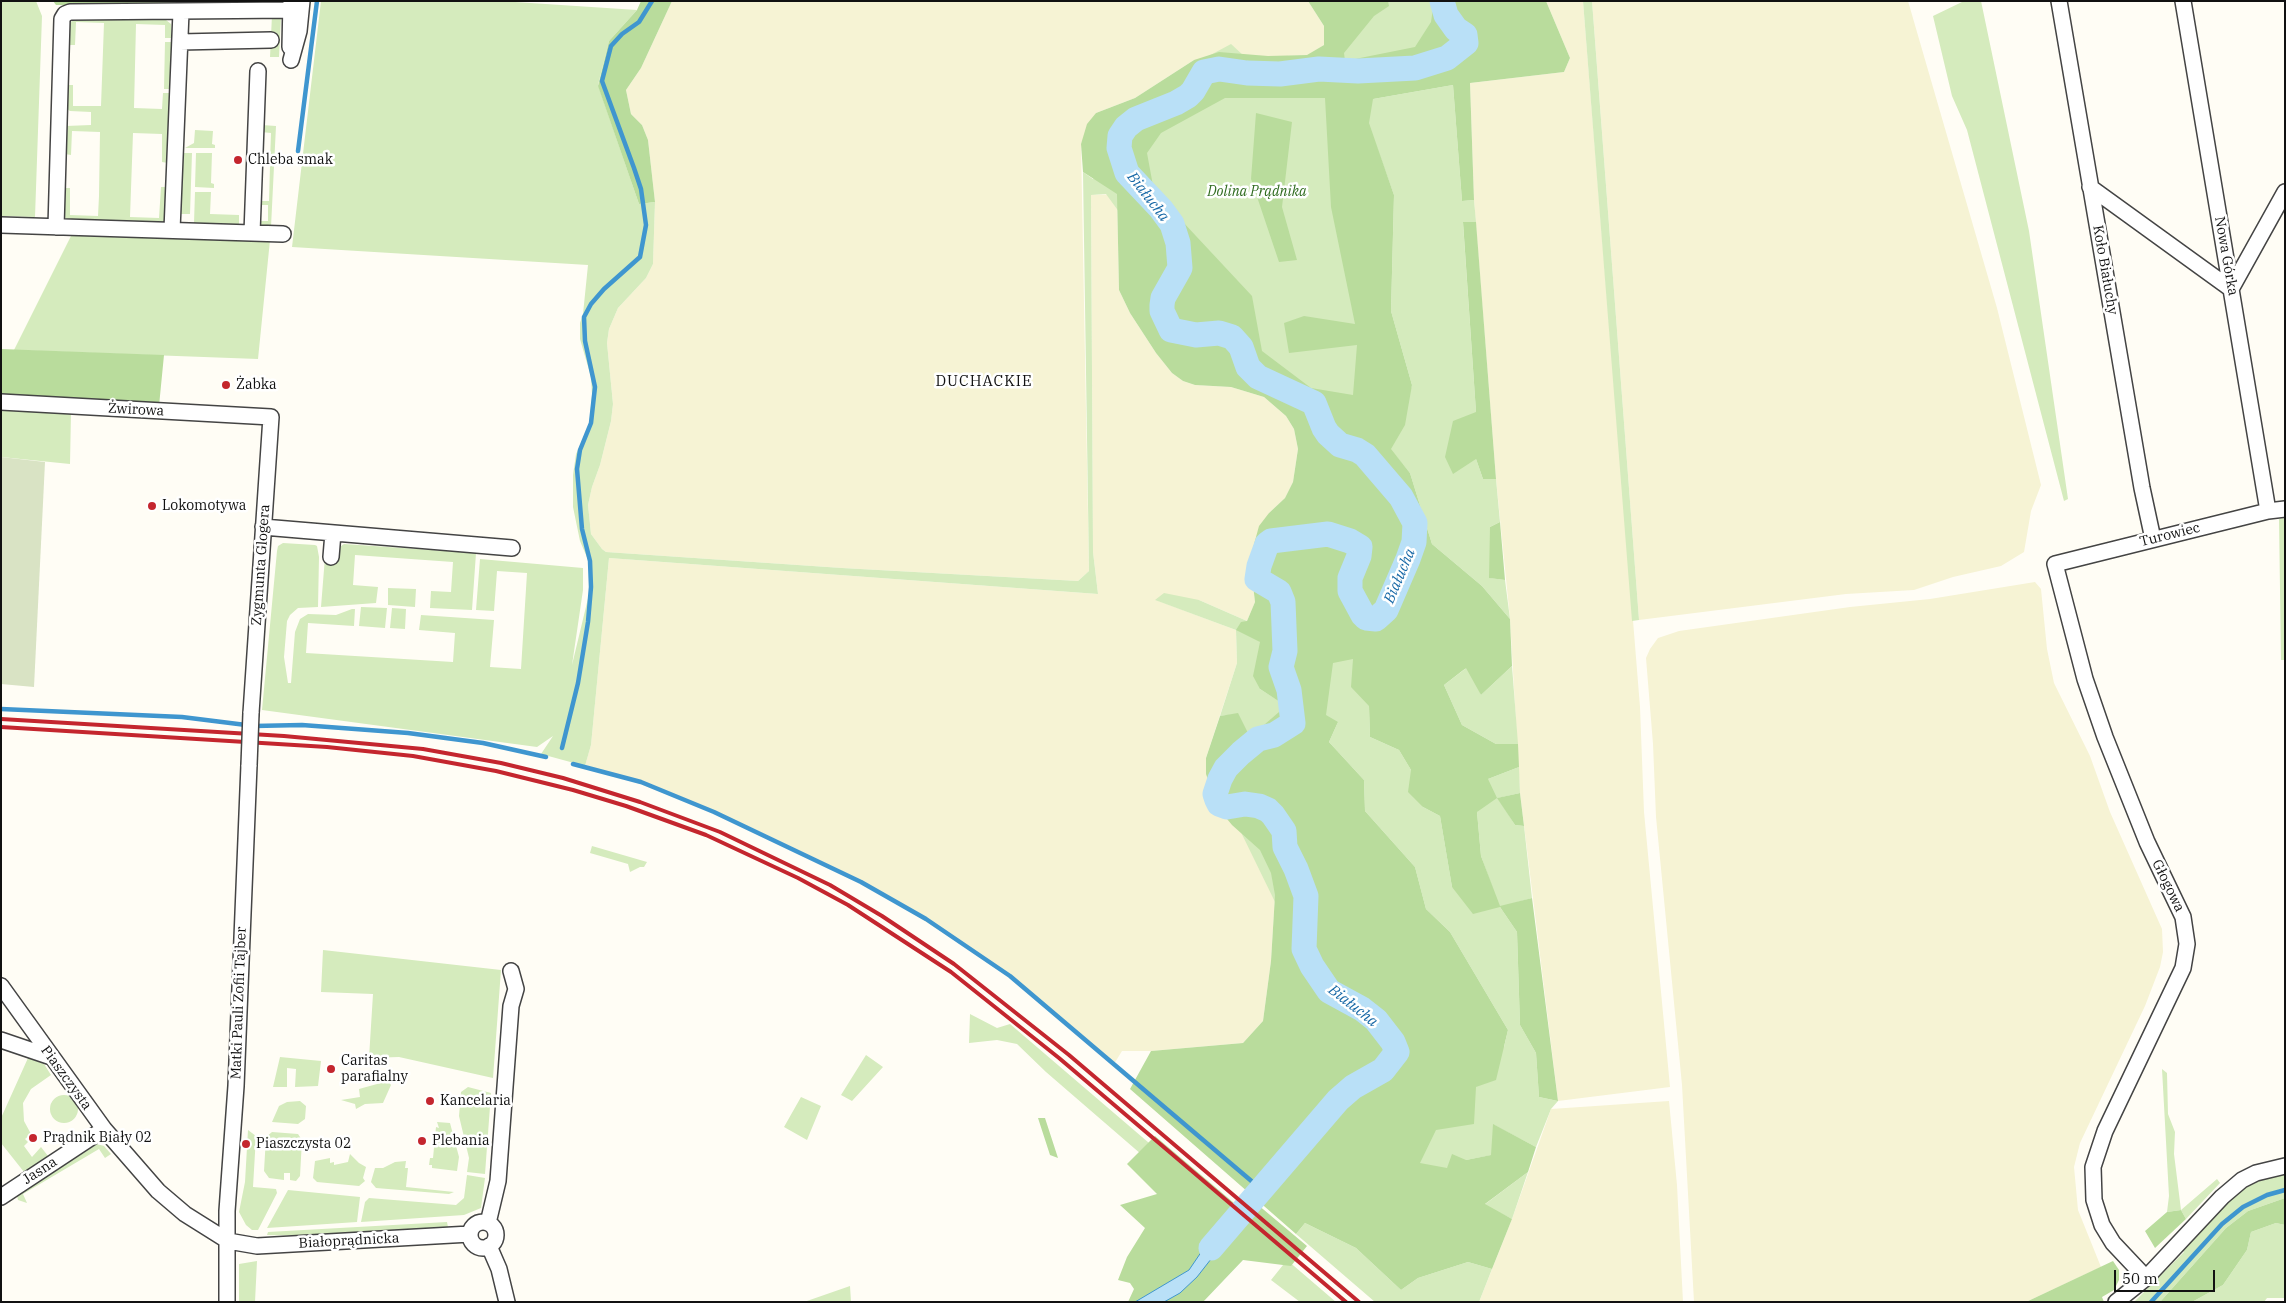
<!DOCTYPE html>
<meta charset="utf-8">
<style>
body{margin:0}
#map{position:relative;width:2286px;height:1303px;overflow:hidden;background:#fffdf5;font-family:"IBM Plex Serif",serif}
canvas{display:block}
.frame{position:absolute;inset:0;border:2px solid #111;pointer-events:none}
.scale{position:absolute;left:2114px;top:1270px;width:101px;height:22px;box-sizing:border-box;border:2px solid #111;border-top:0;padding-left:6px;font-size:15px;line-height:18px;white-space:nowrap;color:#111;-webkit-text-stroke:4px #fff;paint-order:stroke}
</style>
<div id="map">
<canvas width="2286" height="1303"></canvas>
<div class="frame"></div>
<div class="scale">50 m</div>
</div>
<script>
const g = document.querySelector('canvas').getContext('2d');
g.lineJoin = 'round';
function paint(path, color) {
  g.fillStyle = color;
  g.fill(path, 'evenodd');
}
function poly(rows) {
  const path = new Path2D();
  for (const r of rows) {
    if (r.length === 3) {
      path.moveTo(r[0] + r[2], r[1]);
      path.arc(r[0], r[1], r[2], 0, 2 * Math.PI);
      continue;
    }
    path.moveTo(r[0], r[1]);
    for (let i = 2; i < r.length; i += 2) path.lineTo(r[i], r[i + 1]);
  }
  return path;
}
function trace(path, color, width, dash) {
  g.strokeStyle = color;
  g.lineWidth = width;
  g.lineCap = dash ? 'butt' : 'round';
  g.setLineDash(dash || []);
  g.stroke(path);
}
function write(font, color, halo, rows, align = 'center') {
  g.font = font + ' "IBM Plex Serif",serif';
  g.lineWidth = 5;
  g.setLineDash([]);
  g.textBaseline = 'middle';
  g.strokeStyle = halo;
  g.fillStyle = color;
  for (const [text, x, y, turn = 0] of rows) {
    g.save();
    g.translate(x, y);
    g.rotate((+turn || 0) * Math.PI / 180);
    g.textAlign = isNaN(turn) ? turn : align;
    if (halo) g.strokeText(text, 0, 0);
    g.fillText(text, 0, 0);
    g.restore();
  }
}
paint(poly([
 [672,1,1308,1,1324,26,1324,45,1308,55,1194,60,1135,98,1096,113,1081,144,1089,571,1078,581,842,568,606,552,602,549,591,534,588,505,592,487,600,465,611,421,613,404,607,343,609,329,618,308,646,278,653,264,655,202,648,140,642,125,631,114,626,90,641,68],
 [1546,1,1583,1,1640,707,1644,812,1670,1087,1558,1101,1520,793,1510,619,1496,479,1474,200,1470,83,1564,72,1570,58],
 [1592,1,1908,1,1997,308,2041,485,2031,511,2024,552,2001,566,1953,577,1914,590,1846,594,1639,620],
 [1117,194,1119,290,1130,313,1156,353,1172,373,1183,381,1195,385,1231,387,1264,397,1286,416,1294,429,1298,449,1293,482,1285,498,1269,513,1251,568,1255,602,1247,621,1199,600,1156,600,1236,630,1237,663,1206,758,1260,850,1275,895,1271,961,1263,1021,1243,1043,1151,1051,1122,1051,1114,1064,999,969,861,880,750,827,640,784,585,766,591,745,609,558,1098,594,1093,552,1091,195],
 [2035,582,2041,589,2047,649,2054,683,2090,756,2110,812,2162,929,2163,952,2160,967,2145,1006,2080,1143,2074,1167,2078,1210,2101,1267,2026,1302,1694,1302,1682,1085,1656,817,1653,744,1646,658,1650,649,1658,638,1679,631,1850,607,1930,599],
 [1669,1101,1677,1185,1683,1302,1479,1302,1512,1219,1551,1109]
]), '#f6f3d4');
paint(poly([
 [1,1,36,1,42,16,35,217,1,216],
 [321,1,500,1,637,10,609,41,598,85,639,204,655,202,653,264,646,278,618,308,609,329,607,343,613,404,611,421,600,465,592,487,588,505,591,534,602,549,606,552,842,568,1078,581,1089,571,1083,172,1093,179,1190,66,1231,44,1258,69,1322,60,1332,1,1545,1,1373,99,1453,85,1462,201,1474,200,1476,222,1463,223,1476,412,1476,459,1483,479,1496,479,1500,522,1490,527,1490,578,1505,580,1510,619,1482,586,1432,544,1410,473,1396,456,1481,695,1512,666,1518,744,1496,744,1462,725,1444,685,1465,669,1369,706,1370,737,1399,750,1411,770,1423,807,1440,816,1452,887,1499,906,1481,856,1477,812,1488,779,1519,767,1520,793,1498,798,1515,825,1524,826,1532,898,1500,907,1517,932,1520,1025,1536,1053,1539,1097,1558,1101,1551,1109,1536,1147,1494,1125,1492,1155,1466,1160,1447,1168,1421,1172,1268,1040,1276,904,1235,820,1238,714,1220,716,1237,663,1236,630,1155,600,1164,593,1199,600,1247,621,1260,642,1260,689,1282,703,1297,523,1319,437,1160,268,1106,194,1091,195,1093,552,1098,594,609,558,591,745,585,766,541,754,553,736,537,747,262,710,277,551,278,546,283,543,315,545,317,546,319,557,318,607,298,608,290,615,287,621,284,657,288,683,291,683,295,632,300,619,308,614,336,615,352,609,355,609,354,626,308,623,306,653,453,662,455,633,419,630,421,615,494,620,490,667,521,669,527,573,497,571,494,611,476,610,480,559,583,568,583,590,572,665,590,590,589,562,580,541,573,507,573,475,576,454,589,427,592,395,591,377,580,339,580,323,583,314,588,265,292,247],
 [1376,145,1394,195,1391,311,1412,385,1395,441],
 [1338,722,1329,742,1364,780,1365,811,1415,867,1426,909,1450,932,1508,1030,1504,1047,1318,736],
 [1583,1,1592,1,1639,620,1632,621],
 [1981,1,2029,231,2068,499,2064,501,1967,130,1952,96,1933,16,1962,2],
 [272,15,281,17,279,57,270,57],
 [74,19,166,20,171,24,172,38,165,38,165,25,136,24,134,108,162,109,163,93,170,93,168,163,162,162,162,134,133,133,130,217,159,218,161,187,167,187,166,220,163,222,68,220,63,216,64,188,70,188,70,215,98,216,99,196,100,132,72,131,71,155,65,154,66,126,91,125,91,112,70,111,66,108,67,85,73,85,73,106,101,106,104,23,76,22,75,45,68,45,69,24],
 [165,42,172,42,170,89,164,89],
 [262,125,276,126,271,227,262,227,259,221,268,221,268,205,259,205,259,201,269,201,270,166,260,165,260,160,270,161,271,133,261,132],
 [195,130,213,131,212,144,215,145,215,148,185,148,194,143],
 [182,153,192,153,190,214,180,214],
 [196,153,212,153,211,183,214,184,214,188,195,187],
 [195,192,211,192,210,214,239,215,239,225,194,223],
 [72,234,270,240,258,359,14,350],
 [1,409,71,412,70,464,1,457],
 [2285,518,2285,660,2281,660,2279,519],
 [344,544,476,553,472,610,430,608,431,591,451,592,453,562,355,555,353,585,378,587,376,603,321,607,325,557],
 [388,588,416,589,415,607,388,605],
 [361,607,387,608,385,628,359,626],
 [392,608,406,609,405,629,390,628],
 [592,846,647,862,644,867,640,867,630,872,628,864,590,853],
 [323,950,501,970,493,1078,399,1057,369,1058,373,994,321,992],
 [970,1014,997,1028,1010,1024,1225,1208,1215,1218,1046,1072,1017,1044,997,1040,969,1043],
 [866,1055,883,1067,852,1101,841,1095],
 [280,1057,321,1061,318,1086,295,1087,296,1069,287,1068,287,1087,273,1087],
 [28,1058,44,1064,51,1075,31,1089,23,1103,24,1121,31,1134,25,1139,28,1142,24,1146,32,1157,41,1147,48,1156,24,1172,1,1143,1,1118],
 [2162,1069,2167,1073,2168,1114,2175,1132,2174,1154,2181,1210,2217,1179,2220,1183,2186,1219,2181,1210,2167,1212,2169,1196],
 [388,1081,391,1085,383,1103,365,1104,356,1109,355,1104,341,1100,360,1097,359,1089],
 [468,1087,491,1093,485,1174,467,1172,469,1158,459,1116,461,1092],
 [64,1109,14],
 [801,1097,821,1106,807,1140,784,1127],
 [300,1101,306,1106,305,1119,298,1124,272,1122,279,1106,287,1102],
 [437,1122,450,1123,459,1157,457,1171,432,1168,432,1165,429,1165,430,1158,433,1158,436,1127,439,1128],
 [248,1130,256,1136,253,1187,276,1189,277,1193,258,1230,252,1230,246,1225,239,1212,245,1182],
 [272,1132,298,1134,302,1140,300,1176,296,1181,290,1180,290,1173,284,1173,284,1180,269,1178,264,1171,266,1137],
 [97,1144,104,1146,111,1154,105,1158,99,1149,23,1194,27,1203,18,1200,17,1196],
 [350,1154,359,1163,366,1167,363,1178,365,1181,359,1186,317,1182,313,1178,315,1161,330,1158,330,1163,334,1162,334,1165,348,1162],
 [406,1161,405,1168,408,1168,406,1187,454,1192,449,1194,376,1188,371,1182,375,1168,383,1168,395,1162],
 [1528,1172,1512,1219,1484,1205],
 [2285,1174,2285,1198,2248,1211,2226,1228,2160,1302,2135,1301,2184,1252,2181,1249,2225,1203,2246,1185,2266,1176],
 [467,1175,485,1178,481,1208,464,1215,361,1222,365,1202,369,1198,456,1205,464,1198],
 [288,1190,360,1197,357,1222,267,1228],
 [447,1222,448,1227,313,1236,267,1235,268,1232],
 [1305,1223,1356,1248,1401,1290,1418,1278,1468,1262,1492,1269,1479,1302,1375,1302,1296,1234],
 [2276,1223,2285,1225,2285,1298,2267,1298,2264,1302,2192,1302,2223,1285,2247,1250,2251,1232],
 [1287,1260,1336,1302,1300,1302,1271,1280],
 [257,1261,255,1302,239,1302,239,1264],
 [850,1286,851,1302,804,1302]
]), '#d5ebbd');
paint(poly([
 [53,1,251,1,250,5,56,5],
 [641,1,672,1,641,68,626,90,631,114,642,125,648,140,655,202,639,204,598,86,609,41,637,10],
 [1308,1,1388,1,1389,6,1374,16,1344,53,1345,61,1415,47,1431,22,1434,1,1546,1,1570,58,1564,72,1470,83,1474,200,1462,201,1453,85,1373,99,1369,123,1394,195,1391,311,1412,385,1405,425,1391,449,1410,473,1432,544,1482,586,1510,619,1512,666,1481,695,1466,668,1444,685,1462,725,1496,744,1518,744,1519,767,1488,779,1497,798,1520,793,1524,826,1515,825,1497,798,1477,812,1481,856,1500,906,1532,898,1558,1101,1539,1097,1536,1053,1520,1025,1517,932,1500,907,1473,914,1452,887,1440,816,1423,807,1408,792,1411,770,1399,750,1370,737,1369,706,1351,687,1353,659,1333,663,1326,715,1338,722,1329,742,1364,780,1365,811,1415,867,1426,909,1450,932,1508,1030,1496,1080,1476,1087,1474,1124,1436,1130,1420,1163,1447,1168,1452,1154,1466,1160,1491,1155,1493,1124,1536,1147,1528,1172,1485,1204,1512,1219,1492,1269,1468,1262,1418,1278,1401,1290,1356,1248,1305,1223,1296,1234,1130,1089,1151,1051,1243,1043,1263,1021,1271,961,1275,895,1271,873,1260,850,1232,825,1218,808,1206,774,1206,758,1220,716,1238,713,1250,737,1286,706,1260,689,1253,676,1260,642,1236,630,1241,622,1247,621,1255,602,1251,568,1253,548,1259,526,1269,513,1285,498,1293,482,1298,449,1294,429,1286,416,1264,397,1231,387,1195,385,1183,381,1172,373,1156,353,1130,313,1119,290,1117,194,1083,172,1081,144,1087,124,1096,113,1135,98,1194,60,1219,52,1268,56,1307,55,1324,45,1324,26],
 [1225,98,1325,98,1331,207,1355,324,1304,316,1284,323,1289,353,1357,345,1353,395,1311,388,1262,351,1252,296,1154,191,1147,153,1161,133],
 [1256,113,1292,122,1282,207,1297,260,1279,262,1251,179],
 [1463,222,1476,222,1496,479,1483,479,1476,459,1453,474,1445,457,1453,421,1476,412],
 [1,349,164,355,159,406,1,396],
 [1500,522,1505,580,1489,578,1490,527],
 [1038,1118,1045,1118,1058,1158,1050,1155],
 [1155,1136,1234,1203,1245,1194,1307,1246,1291,1266,1243,1260,1203,1302,1128,1302,1134,1289,1130,1283,1118,1280,1127,1257,1145,1228,1120,1205,1157,1194,1127,1164],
 [2285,1198,2285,1225,2276,1223,2251,1232,2247,1250,2223,1285,2192,1302,2160,1302,2226,1228,2248,1211],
 [2181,1210,2186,1219,2155,1248,2145,1231,2167,1212],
 [2113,1261,2119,1270,2119,1280,2114,1290,2102,1297,2104,1302,2026,1302]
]), '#b9dc9c');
paint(poly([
 [1,457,45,462,34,687,1,684]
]), '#d9e3c4');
const water = poly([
 [1229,1220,1241,1227,1229,1236,1197,1277,1180,1293,1164,1302,1135,1302,1189,1270,1206,1245,1229,1220]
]);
paint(water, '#b9e0f7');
trace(water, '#3f96cf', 1);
trace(poly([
 [298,151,317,1],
 [1,709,182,717,254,726,302,725,408,733,483,743,546,757],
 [562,748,578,683,588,622,591,587,590,561,582,529,577,469,580,450,591,423,595,387,585,341,584,317,591,304,604,289,640,257,646,225,641,189,634,168,602,81,611,46,622,34,639,22,652,1],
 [573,764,641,782,714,812,861,882,926,919,1010,976,1262,1190],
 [2151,1302,2222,1224,2243,1207,2267,1195,2285,1190]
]), '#3f96cf', 4.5);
trace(poly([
 [1211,1248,1338,1100,1353,1087,1383,1070,1397,1052,1393,1042,1376,1020,1362,1009,1329,991,1312,966,1304,949,1306,896,1296,869,1285,847,1284,831,1273,815,1268,810,1259,806,1245,804,1227,807,1219,804,1217,800,1215,794,1220,779,1226,768,1241,753,1258,739,1274,735,1293,723,1289,690,1281,667,1285,651,1283,602,1279,592,1257,579,1259,566,1267,544,1271,541,1328,534,1350,541,1360,547,1359,556,1350,578,1350,591,1363,615,1366,618,1376,619,1386,610,1408,559,1414,542,1415,523,1401,497,1365,455,1357,450,1340,445,1328,434,1324,428,1314,403,1258,377,1248,367,1241,347,1232,337,1219,333,1196,335,1171,330,1162,311,1162,305,1163,298,1180,268,1178,243,1172,224,1161,209,1127,173,1119,148,1120,136,1126,127,1136,119,1176,103,1188,96,1193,91,1204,72,1219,69,1247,73,1280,74,1319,69,1358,71,1415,68,1447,58,1466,43,1465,35,1456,29,1446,15,1442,1]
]), '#b9e0f7', 25);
const minor = poly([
 [2059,1,2142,488,2153,539],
 [2183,1,2268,511],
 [180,42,271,40],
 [290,47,291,1],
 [291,60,299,31,302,1],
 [2090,187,2231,289,2285,192],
 [1,225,283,234],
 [56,227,62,19,65,14,70,12,290,10],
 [172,230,181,12],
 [252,233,258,71],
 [1,402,271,417,251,713],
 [263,527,512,548],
 [331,557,333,533],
 [1,986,104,1129,158,1191,185,1214,228,1241,257,1246,470,1234],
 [1,1040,51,1057],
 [1,1197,104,1129],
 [483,1235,13],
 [488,1223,498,1181,511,1006,516,989,511,971],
 [489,1246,499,1269,507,1302],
 [2146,1278,2113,1243,2102,1225,2094,1200,2093,1167,2105,1131,2183,968,2187,944,2183,917,2147,842,2105,737,2085,679,2055,564,2268,511,2285,509],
 [227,1302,227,1211,236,1086,249,765],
 [2116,1302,2146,1278,2222,1197,2242,1180,2256,1173,2285,1166]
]);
trace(minor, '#444', 18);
trace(minor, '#fff', 15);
trace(poly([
 [1,719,284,736,423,749,501,763,563,778,640,802,720,832,830,885,882,916,954,964,1069,1055,1359,1302],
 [1,727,327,747,413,756,496,771,573,790,626,806,706,835,798,878,848,905,951,972,1059,1058,1346,1302]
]), '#c4262e', 4);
const minorBridge = poly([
 [249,765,251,713]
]);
trace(minorBridge, '#444', 18, []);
trace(minorBridge, '#fff', 15);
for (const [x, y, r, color] of [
 [238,160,5,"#c4262e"],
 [226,385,5,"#c4262e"],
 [152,506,5,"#c4262e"],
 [331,1069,5,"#c4262e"],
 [430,1101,5,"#c4262e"],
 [33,1138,5,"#c4262e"],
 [422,1141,5,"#c4262e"],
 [246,1144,5,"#c4262e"]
]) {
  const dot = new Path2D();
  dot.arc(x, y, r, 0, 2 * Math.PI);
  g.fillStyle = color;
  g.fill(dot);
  trace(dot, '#fff', 2);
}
write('14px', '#111', '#fff', [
 ["Chleba smak",248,160],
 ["Żabka",236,385],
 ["Lokomotywa",162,506],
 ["Caritas",341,1061],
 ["parafialny",341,1077],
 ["Kancelaria",440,1101],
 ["Prądnik Biały 02",43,1138],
 ["Plebania",432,1141],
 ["Piaszczysta 02",256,1144]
], 'left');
write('italic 14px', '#2f6b1f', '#fff', [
 ["Dolina Prądnika",1257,192]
]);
write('14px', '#111', '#fff', [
 ["Nowa Górka",2226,256,80],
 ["Koło Białuchy",2105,270,80],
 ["Żwirowa",136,410,3],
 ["Turowiec",2170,535,-14],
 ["Zygmunta Glogera",261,565,-86],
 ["Głogowa",2168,886,64],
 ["Matki Pauli Zofii Tajber",239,1003,-88],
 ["Piaszczysta",66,1078,54],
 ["Jasna",40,1171,-33],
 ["Białoprądnicka",349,1241,-3]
]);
write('italic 15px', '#1768a6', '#fff', [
 ["Białucha",1148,197,52],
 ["Białucha",1400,576,-67],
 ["Białucha",1353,1006,38]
]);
g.letterSpacing = '1px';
write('15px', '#111', '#fff', [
 ["DUCHACKIE",984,382]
]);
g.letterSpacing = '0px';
</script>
